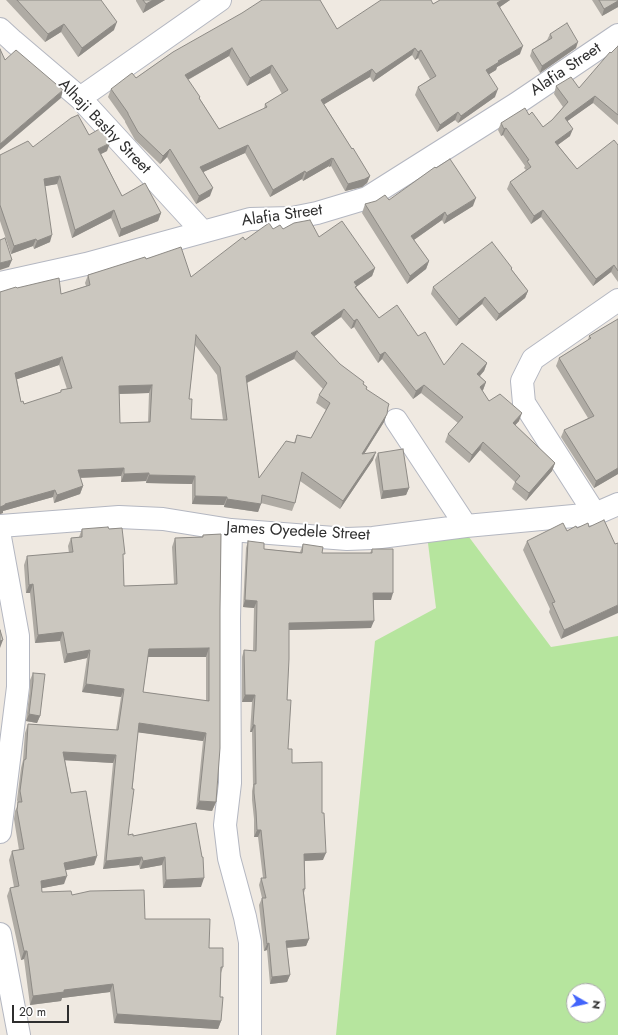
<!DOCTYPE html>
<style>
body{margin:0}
#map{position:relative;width:618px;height:1035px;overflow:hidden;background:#efe9e1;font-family:Jost,sans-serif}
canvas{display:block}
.north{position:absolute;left:566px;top:983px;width:40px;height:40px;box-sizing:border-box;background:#fff;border:1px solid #ababab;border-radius:50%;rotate:99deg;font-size:11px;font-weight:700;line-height:16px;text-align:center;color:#2e2e2e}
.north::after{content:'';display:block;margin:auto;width:14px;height:18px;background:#4264fb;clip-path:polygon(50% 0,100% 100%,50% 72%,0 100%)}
.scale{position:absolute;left:12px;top:1005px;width:57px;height:18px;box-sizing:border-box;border:2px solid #2e2e2e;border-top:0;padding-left:5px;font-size:12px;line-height:14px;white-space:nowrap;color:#2e2e2e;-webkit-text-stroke:3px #fff;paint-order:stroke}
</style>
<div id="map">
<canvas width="618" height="1035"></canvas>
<div class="north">N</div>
<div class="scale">20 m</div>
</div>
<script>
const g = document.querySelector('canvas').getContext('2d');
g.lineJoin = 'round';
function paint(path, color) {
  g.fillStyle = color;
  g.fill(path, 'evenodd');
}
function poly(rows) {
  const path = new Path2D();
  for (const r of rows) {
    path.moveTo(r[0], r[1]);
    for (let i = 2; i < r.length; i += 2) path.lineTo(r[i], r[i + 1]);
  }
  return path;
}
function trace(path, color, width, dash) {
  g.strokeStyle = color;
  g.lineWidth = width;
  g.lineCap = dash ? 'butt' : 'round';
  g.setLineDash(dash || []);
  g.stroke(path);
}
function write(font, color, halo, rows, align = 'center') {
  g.font = font + ' Jost,sans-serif';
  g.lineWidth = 4;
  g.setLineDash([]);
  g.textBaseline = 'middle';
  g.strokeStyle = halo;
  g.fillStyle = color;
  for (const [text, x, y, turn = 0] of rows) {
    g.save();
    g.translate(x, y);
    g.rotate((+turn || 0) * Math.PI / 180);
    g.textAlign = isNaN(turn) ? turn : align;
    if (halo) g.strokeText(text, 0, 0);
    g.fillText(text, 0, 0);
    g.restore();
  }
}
paint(poly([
 [466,533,551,647,618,636,618,1035,336,1035,375,641,436,608,427,535],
 [574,991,598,991,598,1015,574,1015]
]), '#b6e59e');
const minor = poly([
 [0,29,13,41,80,98,203,232],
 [80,98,220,0],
 [0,283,86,264,250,219,292,218,317,213,367,198,516,104,618,35],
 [396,420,466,526],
 [595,514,524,403,522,381,533,359,618,300],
 [0,526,119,517,163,519,231,530,347,539,373,538,466,526,595,514,618,504],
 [231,530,229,619,230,783,225,825,229,858,245,917,250,942,250,1035],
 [0,537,18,636,18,687,0,832],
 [0,934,19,1035]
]);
trace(minor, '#b4b7c1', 24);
trace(minor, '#fff', 22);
paint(poly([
 [6,0,101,0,114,30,78,57,61,32,45,42],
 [136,0,165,0,143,13,136,1],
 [440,0,510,0,500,7,520,54,497,67,496,70,489,74,495,97,458,123,455,120,437,132,415,95,418,87,430,79,418,58,415,60,412,55,373,82,370,77,324,104,352,149,370,176,367,183,362,187,345,191,331,166,329,167,329,166,303,181,302,179,270,197,245,153,203,172,210,196,196,204,167,157,160,164,135,140,125,122,125,121,108,97,111,89,136,78,173,52,337,29,433,4],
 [229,56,247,86,270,73,282,94,265,104,264,109,219,129,188,80],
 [592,0,618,0,618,7,602,16],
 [550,34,576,48,540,73,530,56,532,50,547,40],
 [618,46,618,125,593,103,567,121,570,136,558,145,577,169,618,145,618,282,611,272,593,286,541,217,531,224,507,189,510,182,526,170,524,168,525,166,503,135,501,136,498,130,501,123,529,115,543,127,552,120,563,107,554,94,556,86,579,88],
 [89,135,107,151,101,154,122,196,161,213,158,221,119,237,111,218,72,238,57,184,45,186,50,242,34,249,33,246,11,254,0,221,0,155,33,147],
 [389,200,473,206,444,224,442,220,414,240,429,261,426,269,407,284,362,213,365,204],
 [273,229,283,229,319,237,375,268,372,276,356,287,379,318,418,336,444,365,487,363,484,371,480,376,486,382,483,390,482,391,489,401,519,421,515,425,555,463,552,471,526,501,512,489,515,482,480,450,469,463,445,442,448,434,458,423,421,393,413,399,382,359,378,363,354,327,351,329,341,317,314,336,340,364,367,387,366,390,389,404,384,422,364,454,373,460,340,509,300,481,295,503,292,511,261,503,258,512,224,507,224,505,192,504,192,484,146,483,146,481,121,482,121,476,80,478,83,486,80,494,54,503,53,497,3,511,3,513,0,514,0,292,17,288,61,294,86,286,85,283,88,275,146,259,191,277,245,240],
 [195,345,217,375,223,420,191,419,189,399],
 [294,359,323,389,319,395,316,403,326,410,311,438,297,435,294,443,259,478,247,383],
 [59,365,67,389,61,390,60,393,24,404,21,402,17,379],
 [149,393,148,422,120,423,119,394],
 [512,270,528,291,525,298,496,321,482,304,456,326,431,294,433,287],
 [618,319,618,474,594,488,561,437,564,430,588,418,556,366,559,358,588,340,589,336],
 [378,453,409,488,406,495,381,499,375,460],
 [589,527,615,544,561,639,549,612,550,609,523,550,527,541,577,528],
 [82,529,109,529,123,559,124,586,174,584,172,547,175,538,202,537,203,535,221,534,216,802,212,811,196,809,203,741,138,732,128,835,133,836,196,823,201,887,163,888,162,865,140,869,139,865,103,869,113,763,65,760,71,793,97,856,94,865,66,870,64,884,42,888,42,892,72,895,145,919,209,948,223,967,221,973,220,997,221,1021,218,1029,114,1023,110,992,62,998,61,1001,30,1005,24,959,21,960,7,896,10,888,14,887,9,860,12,851,19,850,14,819,15,811,18,805,17,800,21,768,23,760,25,733,28,724,116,730,121,697,82,692,87,658,64,663,60,641,35,643,30,593,26,593,24,565,27,556,69,553,68,546,71,538,79,537],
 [148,657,206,657,206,701,143,692],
 [248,541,264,549,300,552,303,544,322,553,370,553,372,549,391,600,374,600,371,628,289,630,287,700,288,749,292,763,323,860,305,861,305,889,304,893,309,939,306,946,287,948,290,975,287,982,270,984,267,950,264,951,259,905,262,898,259,885,261,878,263,878,258,837,254,837,254,819,252,800,252,791,253,786,252,732,250,732,252,702,242,702,242,657,244,650,253,651,254,608,243,607,246,548],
 [33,673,40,716,37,723,26,721,30,688,30,680]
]), '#afaba4');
paint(poly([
 [153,0,165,0,143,13,146,4],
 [502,0,510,0,494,11,497,3],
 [618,0,618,7,602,16,604,9],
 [117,22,114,30,78,57,82,48],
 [64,24,61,32,45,42,48,34],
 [578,42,576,48,540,73,542,66],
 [523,46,520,54,497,67,496,70,483,78,486,70,498,61],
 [232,48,229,56,182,83,185,75],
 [415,48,412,55,373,82,376,74],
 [421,50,418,58,415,60,418,52],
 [272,65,270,73,247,86,250,78],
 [372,69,370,77,318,108,321,100],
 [498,89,495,97,458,123,461,116],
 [63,90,61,98,0,150,0,144],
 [595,96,593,103,562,125,565,118],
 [458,112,455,120,437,132,440,125],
 [506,128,503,135,501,136,504,129],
 [573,129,570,136,552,149,555,142],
 [110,143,107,151,95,157,98,149],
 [248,145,245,153,197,175,200,167],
 [170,149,167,157,160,164,163,156],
 [332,158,329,166,303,181,306,173],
 [333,158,331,166,329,167,332,159],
 [305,171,302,179,270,197,273,190],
 [60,176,57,184,41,187,44,179],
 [370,176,367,183,362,187,345,191,348,184],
 [213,188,210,196,196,204,199,196],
 [476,198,473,206,444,224,447,216],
 [114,210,111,218,72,238,75,230],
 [543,210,541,217,531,224,534,216],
 [445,212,442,220,408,244,411,236],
 [161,213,158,221,119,237,121,229],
 [52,235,50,242,34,249,37,241],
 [36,239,33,246,11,254,14,246],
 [12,260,9,267,0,270,0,263],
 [429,261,426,269,407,284,410,276],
 [614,265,611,272,593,286,596,279],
 [375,268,372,276,356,287,354,294,354,282],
 [528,291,525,298,496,321,499,314],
 [485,297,482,304,456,326,459,319],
 [344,309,341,317,308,341,311,333],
 [357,319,354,327,351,329,354,321],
 [297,351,294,359,244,384,246,376],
 [385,352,382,359,378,363,380,355],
 [62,357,59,365,12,381,15,373],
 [487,363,484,371,474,382,477,374],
 [486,382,483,390,477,395,480,387],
 [152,385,149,393,116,394,119,386],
 [424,385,421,393,413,399,416,391],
 [522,413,519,421,510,431,513,423],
 [387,414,384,422,359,462,362,454],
 [483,442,480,450,469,463,472,455],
 [376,452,373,460,340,509,343,501],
 [555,463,552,471,526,501,529,493],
 [124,468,121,476,75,478,78,470],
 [618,468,618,474,594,488,596,481],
 [149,473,146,481,121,482,124,474],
 [149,475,195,476,192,484,146,483],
 [83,486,80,494,54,503,57,495],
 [409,488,406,495,381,499,383,491],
 [55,490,53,497,3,511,3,513,0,514,0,507,5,504],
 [195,496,227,497,224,505,192,504],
 [227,499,261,504,258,512,224,507],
 [33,584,30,593,26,593,29,585],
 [373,593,393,593,391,600,371,600],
 [245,600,257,601,254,608,243,607],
 [618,605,618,613,561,639,564,630],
 [374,621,371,628,287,630,289,623],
 [63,632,60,641,35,643,38,635],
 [3,640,0,648,0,641],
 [209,648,206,657,145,657,149,649],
 [90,650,87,658,64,663,67,654],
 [86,684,124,689,121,697,82,692],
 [245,695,255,695,252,702,242,702],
 [29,714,40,716,37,723,26,721],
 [139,723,206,733,203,741,135,732],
 [253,725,255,725,252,732,250,732],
 [63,752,116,755,113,763,60,760],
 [199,801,216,802,212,811,196,809],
 [257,830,261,830,258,837,254,837],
 [326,853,323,860,302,861,304,854],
 [97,856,94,865,61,871,64,863],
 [142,857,139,865,103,869,106,861],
 [165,857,162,865,140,869,143,861],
 [67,876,64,884,38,889,41,881],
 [204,878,201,887,163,888,166,880],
 [309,939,306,946,283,948,286,941],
 [269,943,267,950,264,951,267,944],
 [24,951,27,951,24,959,21,960],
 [290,975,287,982,270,984,272,977],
 [113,984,110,992,62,998,61,1001,30,1005,33,996,64,990],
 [117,1014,221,1021,218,1029,114,1023]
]), '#8e8b86');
const building = poly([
 [17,0,101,0,117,22,82,48,64,24,48,34,17,0],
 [143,0,153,0,146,4,143,0],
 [262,0,320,0,337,29,381,0,431,0,433,4,440,0,502,0,497,3,523,46,498,61,499,62,486,70,498,89,461,116,458,112,440,125,418,87,436,76,421,50,418,52,415,48,376,74,372,69,321,100,352,149,353,148,370,176,365,179,348,184,333,158,332,159,332,158,306,173,305,171,273,190,248,145,200,167,213,188,199,196,170,149,163,156,138,132,128,114,128,113,111,89,132,73,136,78,173,52,242,13,262,0],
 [232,48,250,78,272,65,288,90,265,104,267,107,219,129,199,98,200,97,185,75,232,48],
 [599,0,618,0,618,1,604,9,599,0],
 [567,23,578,42,542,66,532,50,552,38,550,34,567,23],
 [618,46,618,115,595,96,565,118,573,129,555,142,577,169,614,140,618,145,618,271,614,265,596,279,543,210,534,216,510,182,531,167,527,161,529,160,506,128,504,129,501,123,525,108,529,115,532,112,543,127,552,120,568,102,556,86,571,77,579,88,610,52,611,53,618,46],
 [0,49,5,60,16,50,63,90,0,144,0,49],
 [78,115,89,135,101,128,104,132,110,143,98,149,122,196,145,183,161,213,121,229,114,210,75,230,60,176,44,179,52,235,37,241,36,239,14,246,0,205,0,155,28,141,33,147,71,118,78,115],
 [450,159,476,198,447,216,445,212,411,236,429,261,410,276,365,204,376,201,385,195,389,200,428,172,435,167,436,168,450,159],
 [310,220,319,237,342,221,375,268,354,282,357,286,355,287,379,318,397,305,418,336,425,332,444,365,462,343,487,363,477,374,486,382,480,387,489,401,500,394,522,413,513,423,555,463,529,493,515,482,520,476,483,442,472,455,448,434,463,417,424,385,416,391,385,352,380,355,357,319,354,321,344,309,311,333,340,364,364,382,363,384,367,387,366,389,389,404,388,407,387,414,362,454,376,452,343,501,302,472,295,503,262,495,261,504,227,499,227,497,195,496,195,476,149,475,149,473,124,474,124,468,78,470,83,486,57,495,55,490,5,504,5,505,0,507,0,292,16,287,17,288,59,278,61,294,90,285,88,275,145,257,146,259,181,247,191,277,243,237,245,240,269,223,273,229,280,225,283,229,294,223,310,220],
 [196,335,220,367,227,420,191,419,192,399,189,399,196,335],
 [297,351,327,383,319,395,330,403,311,438,297,435,295,443,286,441,259,478,246,376,297,351],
 [62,357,72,388,61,390,61,392,24,404,23,401,21,402,15,373,62,357],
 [152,385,150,422,120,423,119,386,152,385],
 [5,238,12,260,0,263,0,240,5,238],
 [492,242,512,268,511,269,528,291,499,314,485,297,459,319,433,287,492,242],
 [618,319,618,468,596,481,564,430,594,416,559,358,591,338,589,336,618,319],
 [403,449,409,488,383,491,378,453,403,449],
 [604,520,615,544,618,543,618,605,564,630,552,603,555,602,527,541,563,523,567,531,576,526,577,528,588,523,589,527,604,520],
 [108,527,109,529,122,528,125,554,123,554,124,586,177,584,175,538,203,537,203,535,221,534,220,610,220,748,216,802,199,801,206,733,139,723,132,789,134,789,128,835,133,834,133,836,196,823,202,857,203,857,204,878,166,880,165,857,143,861,142,857,106,861,116,755,63,752,71,793,86,791,97,856,64,863,67,876,41,881,42,892,71,891,72,895,90,891,144,890,145,919,210,919,209,948,223,948,223,967,221,967,220,997,223,997,221,1021,117,1014,113,984,64,990,64,992,33,996,27,951,24,951,10,888,19,886,12,851,24,849,17,810,18,802,22,802,20,791,24,760,26,759,28,724,118,730,124,689,86,684,90,650,67,654,63,632,38,635,33,584,29,585,27,556,73,552,71,538,82,537,82,529,108,527],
 [209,648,209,701,143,692,149,649,209,648],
 [248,541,264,543,264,549,302,553,303,544,323,547,322,553,372,553,372,549,393,549,393,593,373,593,374,621,289,623,289,659,287,700,291,700,288,749,292,749,292,763,322,762,322,813,324,813,326,853,304,854,305,889,303,889,309,939,286,941,290,975,272,977,269,943,267,944,262,898,266,898,261,878,266,878,261,830,257,830,256,811,254,793,254,784,256,784,255,725,253,725,255,695,245,695,244,650,256,651,257,601,245,600,248,541],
 [0,630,3,640,0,641,0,630],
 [33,673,45,674,40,716,29,714,33,681,33,673]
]);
paint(building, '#cbc7bf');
trace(building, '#8e8b86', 1);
write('16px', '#2e2e2e', '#fff', [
 ["Alafia Street",566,70,-34],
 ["Alhaji Bashy Street",104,127,46],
 ["Alafia Street",282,216,-8],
 ["James Oyedele Street",298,532,3]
]);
</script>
